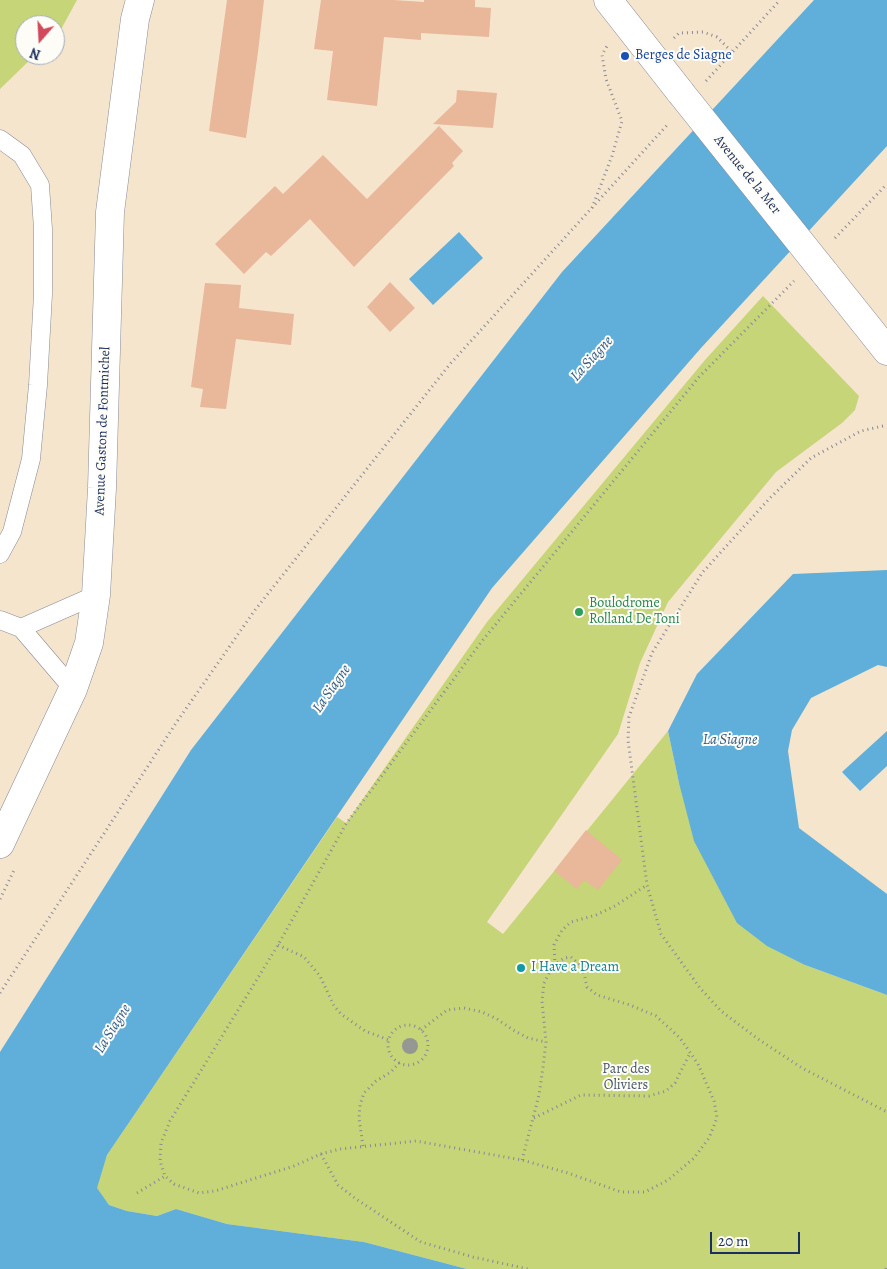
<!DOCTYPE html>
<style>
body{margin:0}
#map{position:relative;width:887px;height:1269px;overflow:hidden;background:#f5e5cd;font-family:Alegreya,serif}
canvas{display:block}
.north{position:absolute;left:15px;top:15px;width:50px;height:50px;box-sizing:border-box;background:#fdfcf7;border:1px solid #a3aaba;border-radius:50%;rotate:199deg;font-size:14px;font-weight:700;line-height:20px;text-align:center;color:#1b2f5e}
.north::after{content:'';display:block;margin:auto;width:18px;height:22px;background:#d1495b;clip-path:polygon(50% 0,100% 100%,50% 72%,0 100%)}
.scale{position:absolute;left:710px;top:1232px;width:90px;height:22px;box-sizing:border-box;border:2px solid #1b2f5e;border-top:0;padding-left:6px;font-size:15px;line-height:18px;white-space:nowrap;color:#1b2f5e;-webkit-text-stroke:4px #fdfcf7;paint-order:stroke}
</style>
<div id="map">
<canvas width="887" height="1269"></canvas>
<div class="north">N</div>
<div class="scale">20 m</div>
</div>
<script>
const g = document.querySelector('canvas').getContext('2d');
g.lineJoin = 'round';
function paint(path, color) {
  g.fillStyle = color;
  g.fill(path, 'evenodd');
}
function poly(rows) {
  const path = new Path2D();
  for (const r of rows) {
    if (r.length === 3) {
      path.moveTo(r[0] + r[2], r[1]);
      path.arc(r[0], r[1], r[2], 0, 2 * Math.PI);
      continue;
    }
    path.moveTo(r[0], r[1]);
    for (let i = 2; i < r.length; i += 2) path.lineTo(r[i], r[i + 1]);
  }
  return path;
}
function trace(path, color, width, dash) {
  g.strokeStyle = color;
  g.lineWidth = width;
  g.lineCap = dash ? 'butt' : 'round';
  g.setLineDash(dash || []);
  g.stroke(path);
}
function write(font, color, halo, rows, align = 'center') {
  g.font = font + ' Alegreya,serif';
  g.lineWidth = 4;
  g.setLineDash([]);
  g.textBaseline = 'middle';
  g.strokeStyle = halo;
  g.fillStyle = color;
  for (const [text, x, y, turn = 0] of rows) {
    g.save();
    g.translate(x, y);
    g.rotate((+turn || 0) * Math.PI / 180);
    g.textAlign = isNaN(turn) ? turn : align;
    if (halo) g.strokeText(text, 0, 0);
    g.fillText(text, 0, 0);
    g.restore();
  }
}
paint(poly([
 [0,0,77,0,59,33,55,36,55,25,25,25,25,55,35,55,0,89],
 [763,296,859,396,855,410,842,423,776,472,668,602,640,663,618,734,487,922,503,934,668,731,679,783,805,965,887,995,887,1269,467,1269,364,1242,227,1224,176,1209,157,1216,127,1211,109,1205,96,1188,107,1155,337,817,346,823,487,622,705,360]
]), '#c5d577');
paint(poly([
 [814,0,887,0,887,146,701,348,492,588,107,1155,97,1188,109,1205,127,1211,157,1216,176,1209,227,1224,364,1242,467,1269,0,1269,0,1052,191,750,562,272],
 [459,232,483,258,433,305,409,279],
 [887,570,887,667,878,665,811,698,792,730,788,751,799,828,887,894,887,995,805,965,767,946,737,923,694,841,679,783,668,731,697,674,793,574],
 [887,731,887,766,860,791,842,772]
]), '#60afda');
paint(poly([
 [227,0,264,0,258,52,246,138,209,131],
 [321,0,393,0,424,2,424,0,475,0,475,7,491,8,489,37,421,33,421,40,384,37,377,106,327,100,333,51,314,49],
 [457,90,497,93,493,128,433,124,456,102],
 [439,126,463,151,452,163,454,166,354,267,310,219,271,256,266,252,244,274,215,244,275,186,283,194,323,155,367,199],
 [390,282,415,308,390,332,367,307],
 [205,283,241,285,239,308,294,314,291,345,236,339,226,409,200,407,203,389,191,387],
 [586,830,622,860,598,890,584,880,577,889,554,871]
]), '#e9b79a');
const lane = poly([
 [0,139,22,155,40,185,43,229,43,294,38,385,31,459,12,532,0,554],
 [0,620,21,628],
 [73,689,21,628,96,595]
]);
const secondary = poly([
 [608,0,681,93],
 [824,272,887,351],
 [0,844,73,689,89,643,96,595,102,488,110,212,135,19,140,0]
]);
trace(lane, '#888a96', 19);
trace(secondary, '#888a96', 29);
trace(poly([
 [674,38,679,33,703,32,717,37,732,52],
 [706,81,780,0],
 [592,208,612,156,622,121,606,79,602,55,607,46],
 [835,238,887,184],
 [883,426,861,431,811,458,769,499,702,573,652,653,629,717,628,740,647,885,661,934,700,988,721,1011,758,1039,802,1068,887,1112],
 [0,899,14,870],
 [278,945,304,957,320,976,334,1006,341,1014,365,1031,389,1040],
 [555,965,554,945,562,930,571,922,596,915,615,906,647,885],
 [0,993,176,723,255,610,450,364,669,123],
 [408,1045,20],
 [421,1030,447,1010,464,1008,482,1012,497,1019,513,1030,528,1038,546,1042],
 [534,1118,581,1095,649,1096,666,1091,675,1083,690,1053],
 [363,1146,359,1118,360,1105,364,1093,376,1081,391,1072,400,1062],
 [321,1154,338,1185,356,1199,421,1242,473,1257,528,1269],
 [522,1160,539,1095,543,1067,546,1042,542,1001,544,983,552,967,564,958,571,957,579,964,584,973,587,987,597,995,630,1005,656,1016,680,1038,698,1064,714,1101,717,1118,709,1138,694,1158,668,1180,645,1192,621,1192,568,1173,522,1160,416,1141,340,1149,321,1154,294,1166,215,1191,199,1193,174,1184,165,1176,160,1161,161,1143,170,1121,278,945,346,824,482,641,699,377,794,281],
 [137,1193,165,1176],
 [886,1269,887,1264]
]), '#888a96', 3, [1, 4]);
trace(lane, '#fff', 18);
trace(secondary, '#fff', 28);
const secondaryBridge = poly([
 [681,93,824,272]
]);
trace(secondaryBridge, '#888a96', 29, []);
trace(secondaryBridge, '#fff', 28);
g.fillStyle = '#959793';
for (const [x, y] of [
 [410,1046]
]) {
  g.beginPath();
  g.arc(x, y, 8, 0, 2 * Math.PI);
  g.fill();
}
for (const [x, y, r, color] of [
 [625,56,5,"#1a4fb4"],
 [579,612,5,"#2e9e5b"],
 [521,968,5,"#0f9aa8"]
]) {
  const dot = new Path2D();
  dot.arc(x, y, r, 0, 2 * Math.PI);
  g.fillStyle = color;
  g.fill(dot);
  trace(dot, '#fdfcf7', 2);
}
write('14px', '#164399', '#fdfcf7', [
 ["Berges de Siagne",635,56]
], 'left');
write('14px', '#1b2f5e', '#fdfcf7', [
 ["Avenue de la Mer",747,175,51],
 ["Avenue Gaston de Fontmichel",103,431,-88]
]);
write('14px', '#27864d', '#fdfcf7', [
 ["Boulodrome",589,604],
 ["Rolland De Toni",589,620]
], 'left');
write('14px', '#0d838f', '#fdfcf7', [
 ["I Have a Dream",531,968]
], 'left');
write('14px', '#465864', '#fdfcf7', [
 ["Parc des",626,1070],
 ["Oliviers",626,1086]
]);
write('italic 15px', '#335c89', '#fdfcf7', [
 ["La Siagne",592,359,-48],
 ["La Siagne",332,689,-55],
 ["La Siagne",730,740],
 ["La Siagne",113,1029,-58]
]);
</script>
